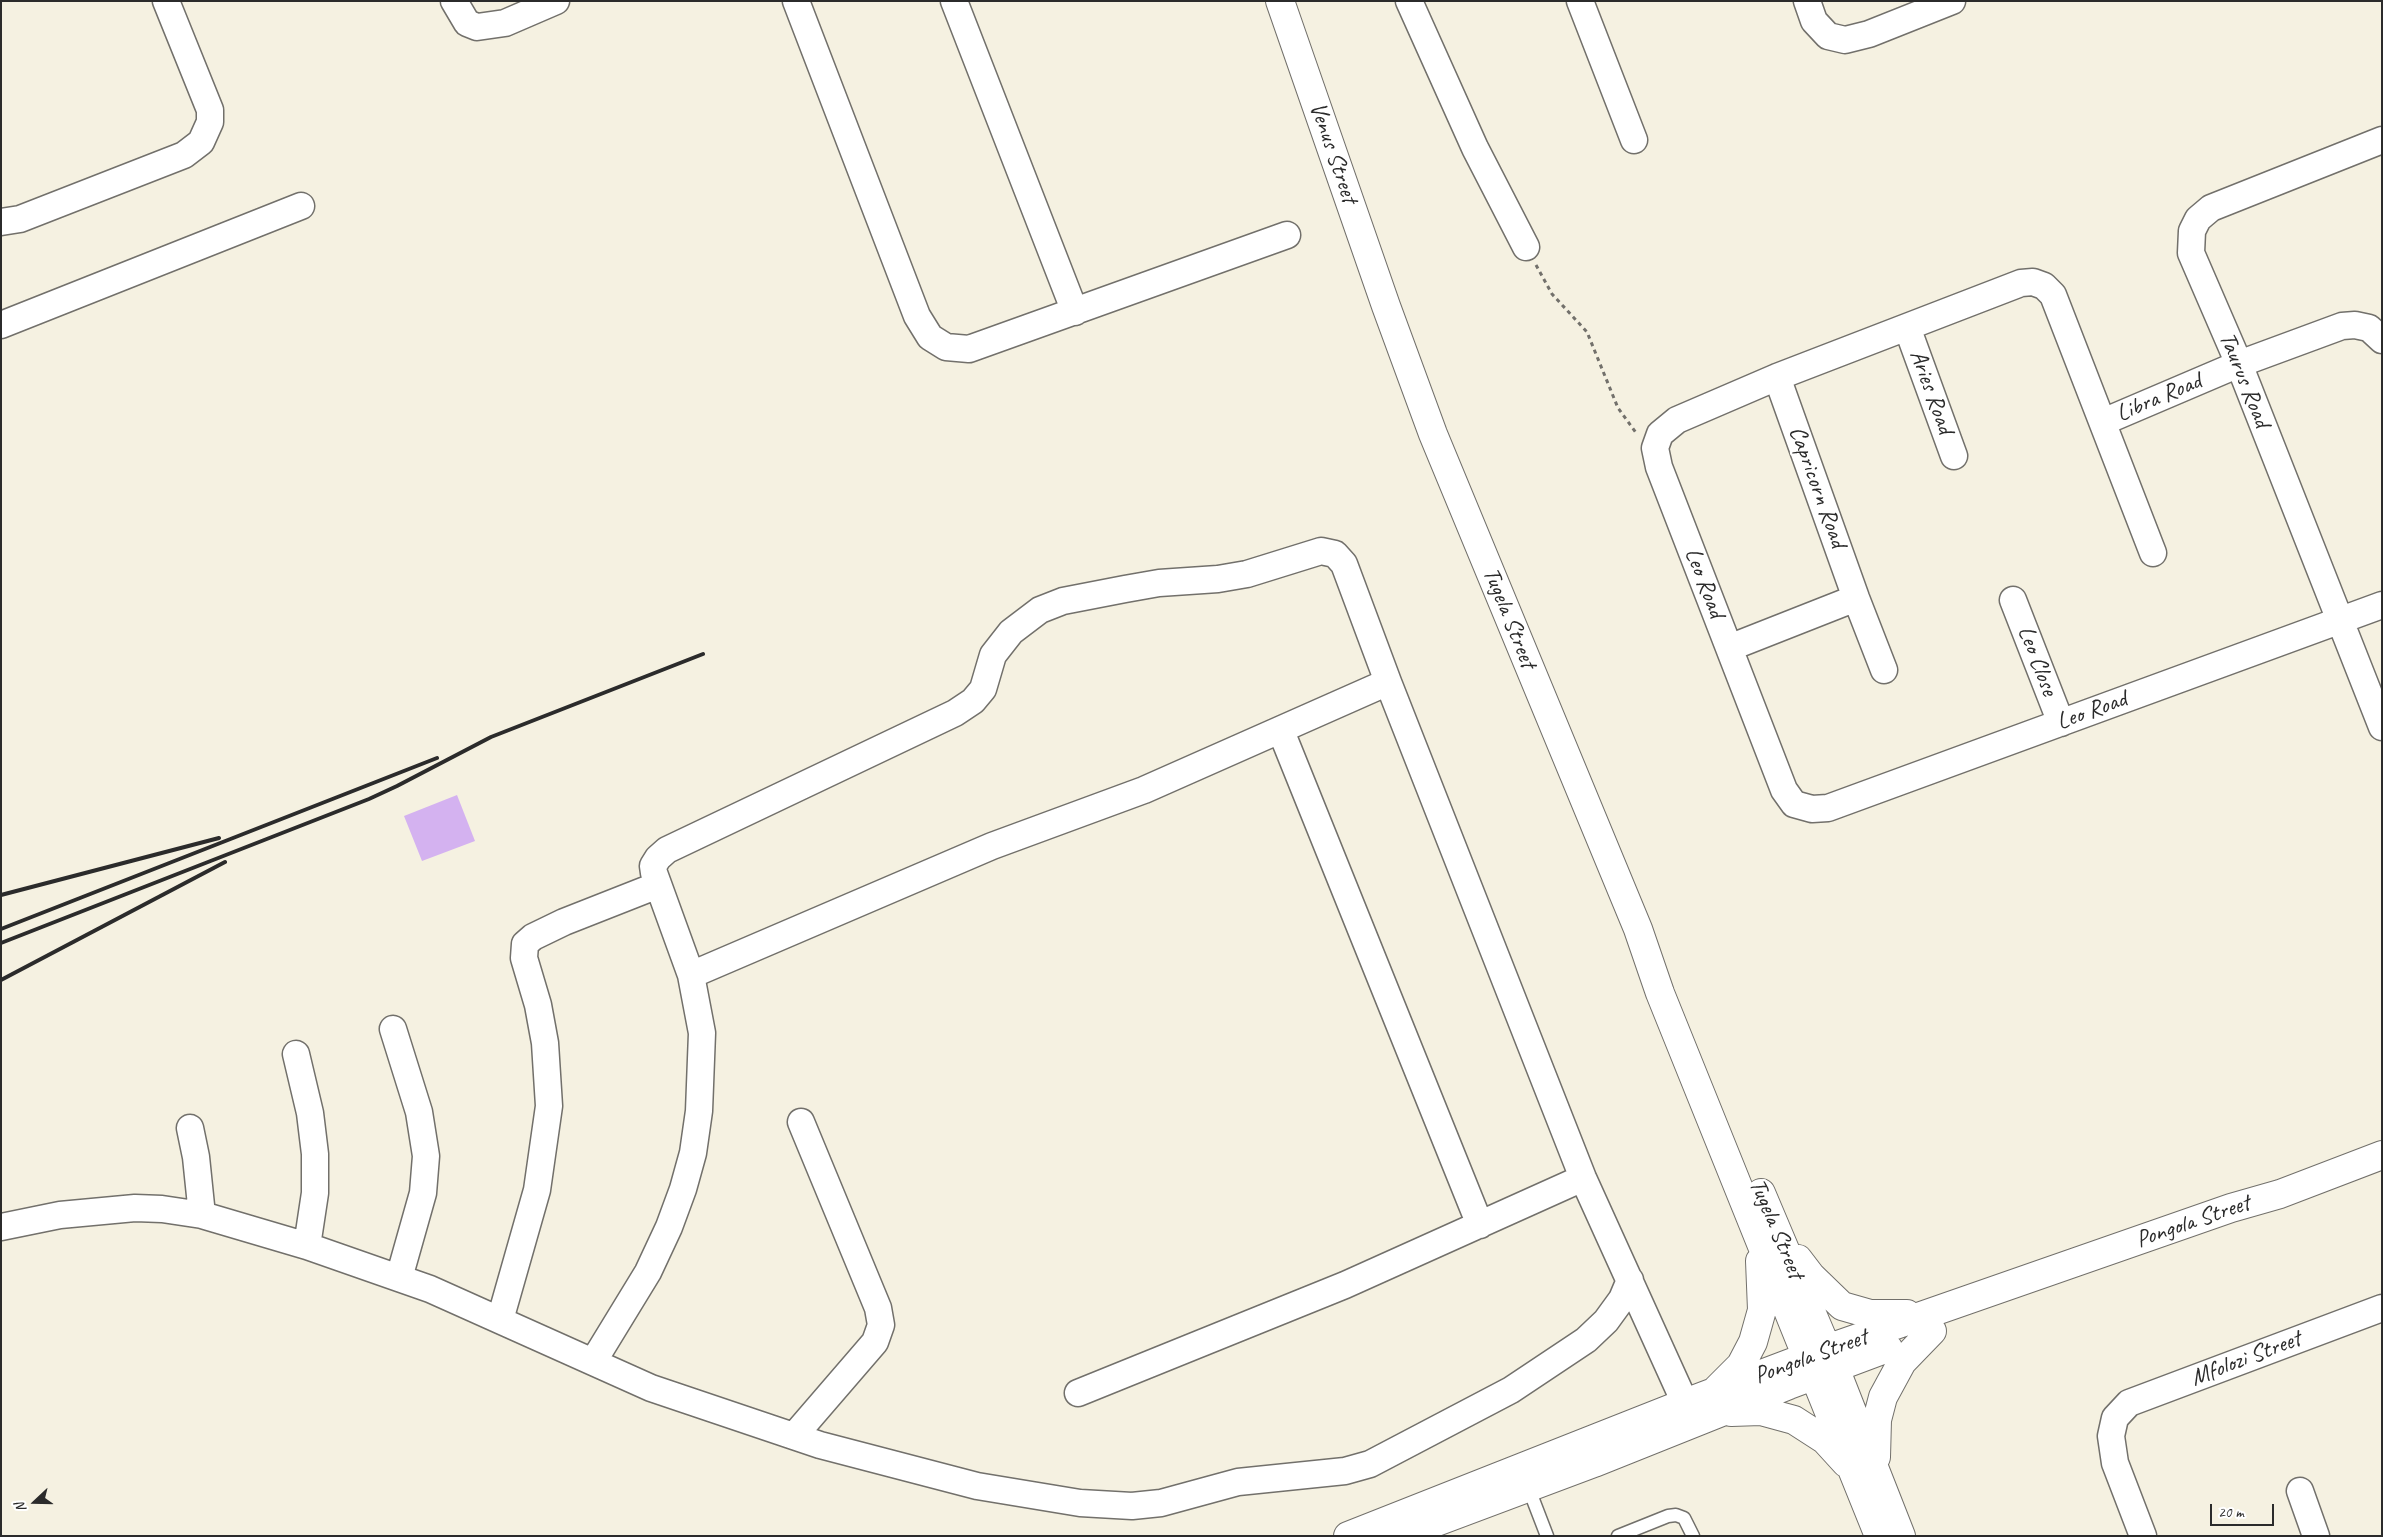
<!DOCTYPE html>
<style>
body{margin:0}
#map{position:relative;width:2383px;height:1537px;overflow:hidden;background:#f5f1e1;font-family:Caveat,sans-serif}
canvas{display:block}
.frame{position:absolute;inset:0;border:2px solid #2b2b2b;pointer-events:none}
.north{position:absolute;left:10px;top:1477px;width:50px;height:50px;-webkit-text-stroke:4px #fff;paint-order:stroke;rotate:249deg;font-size:14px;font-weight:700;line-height:20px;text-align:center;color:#2b2b2b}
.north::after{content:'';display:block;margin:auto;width:18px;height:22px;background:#2b2b2b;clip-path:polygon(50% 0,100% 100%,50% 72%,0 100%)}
.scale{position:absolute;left:2210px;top:1504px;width:64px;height:22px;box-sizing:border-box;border:2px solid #2b2b2b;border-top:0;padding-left:6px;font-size:15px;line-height:18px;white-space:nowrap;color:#2b2b2b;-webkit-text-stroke:4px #fff;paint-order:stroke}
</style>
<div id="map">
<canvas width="2383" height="1537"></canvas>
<div class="frame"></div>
<div class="north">N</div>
<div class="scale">20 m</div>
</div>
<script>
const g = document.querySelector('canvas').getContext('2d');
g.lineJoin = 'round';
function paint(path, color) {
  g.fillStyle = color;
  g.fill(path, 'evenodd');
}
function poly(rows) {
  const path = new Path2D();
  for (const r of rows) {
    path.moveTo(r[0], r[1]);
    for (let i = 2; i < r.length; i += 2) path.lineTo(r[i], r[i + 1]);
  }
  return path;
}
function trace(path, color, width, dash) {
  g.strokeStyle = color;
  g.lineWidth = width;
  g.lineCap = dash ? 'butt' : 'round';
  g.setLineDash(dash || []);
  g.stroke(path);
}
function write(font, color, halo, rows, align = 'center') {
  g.font = font + ' Caveat,sans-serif';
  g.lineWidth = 4.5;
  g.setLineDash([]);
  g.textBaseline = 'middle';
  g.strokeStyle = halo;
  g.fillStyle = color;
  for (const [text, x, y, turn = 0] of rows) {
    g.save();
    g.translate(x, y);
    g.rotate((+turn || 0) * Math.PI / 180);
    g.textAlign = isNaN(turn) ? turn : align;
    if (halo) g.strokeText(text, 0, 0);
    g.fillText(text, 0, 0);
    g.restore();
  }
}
paint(poly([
 [457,795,475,841,422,861,404,816]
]), '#d4b2f0');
const lane = poly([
 [1527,1484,1547,1536],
 [1618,1536,1668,1516,1676,1515,1684,1518,1693,1536]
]);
const street = poly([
 [454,1,467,23,477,27,505,23,556,1],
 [796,1,917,316,930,337,946,347,969,349,1287,235],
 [954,1,1075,312],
 [1409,1,1475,148,1526,247],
 [1580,1,1634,140],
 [1807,1,1814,21,1828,36,1845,40,1869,34,1952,1],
 [2382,140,2211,208,2198,219,2192,231,2191,253,2239,364,2382,727],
 [1,222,20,219,184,155,201,142,210,122,210,110,166,1],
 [1,325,301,206],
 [1907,327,1954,456],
 [1777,377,1856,598,1884,670],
 [2103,422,2239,364,2342,326,2355,325,2369,328,2382,340],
 [2153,553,2053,295,2044,286,2033,282,2021,283,1777,377,1677,420,1660,434,1655,448,1659,467,1784,790,1794,804,1812,809,1828,808,2382,605],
 [2013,600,2061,723],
 [1729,648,1856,598],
 [1281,731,1480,1225],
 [691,975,992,846,1144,790,1388,682],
 [393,1029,419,1112,426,1156,423,1193,399,1278],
 [296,1054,310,1113,315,1154,315,1193,307,1246],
 [190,1128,196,1157,202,1215],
 [1,1227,60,1215,135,1208,162,1209,202,1215,307,1246,430,1289,651,1388,820,1445,977,1486,1080,1503,1132,1506,1161,1503,1238,1482,1345,1471,1370,1464,1511,1390,1586,1340,1606,1321,1622,1299,1630,1280],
 [500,1320,537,1190,549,1106,545,1043,538,1005,524,958,525,944,533,937,564,922,658,885],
 [593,1362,648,1272,669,1227,683,1189,693,1153,699,1111,702,1033,691,975,654,873,653,866,658,858,667,850,955,713,973,701,983,689,993,655,1011,632,1040,610,1063,601,1125,589,1159,583,1218,579,1247,574,1321,551,1335,554,1344,564,1388,682,1583,1178,1685,1403],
 [1078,1393,1345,1285,1583,1178],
 [794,1436,875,1342,881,1325,878,1308,801,1122],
 [2300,1491,2316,1536],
 [2143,1536,2115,1463,2111,1436,2115,1418,2129,1403,2382,1308]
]);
const secondary = poly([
 [1280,1,1386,306,1433,434,1638,929,1660,993,1879,1536],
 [1761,1193,1835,1368,1901,1536],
 [1798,1259,1811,1276,1842,1306,1870,1314,1907,1314],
 [1717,1389,1741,1365,1753,1342,1762,1310,1760,1261],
 [1731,1412,1761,1411,1794,1420,1825,1440,1846,1463],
 [1876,1457,1877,1420,1883,1397,1902,1362,1932,1331],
 [1348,1536,1685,1403,1838,1345,2231,1208,2280,1194,2382,1155],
 [1399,1536,1594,1463,1789,1385,1888,1348]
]);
trace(lane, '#72706b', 15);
trace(street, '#72706b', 29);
trace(secondary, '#72706b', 30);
trace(poly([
 [1536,265,1552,294,1587,332,1618,408,1637,434]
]), '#72706b', 3, [4, 4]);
trace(lane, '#fff', 12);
trace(street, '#fff', 26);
trace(secondary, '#fff', 28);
trace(poly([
 [1,895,219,838],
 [1,929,437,758],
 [1,943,369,799,397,786,491,737,703,654],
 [1,980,225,862]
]), '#2b2b2b', 4);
write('24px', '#2b2b2b', '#fff', [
 ["Venus Street",1333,153,71],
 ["Taurus Road",2244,380,68],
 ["Aries Road",1931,392,70],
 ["Libra Road",2159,398,-23],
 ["Capricorn Road",1817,487,70],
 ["Leo Road",1704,583,69],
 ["Tugela Street",1509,618,68],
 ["Leo Close",2037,661,69],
 ["Leo Road",2092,711,-20],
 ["Pongola Street",2193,1222,-19],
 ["Tugela Street",1776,1229,67],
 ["Pongola Street",1811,1357,-20],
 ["Mfolozi Street",2246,1359,-21]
]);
</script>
